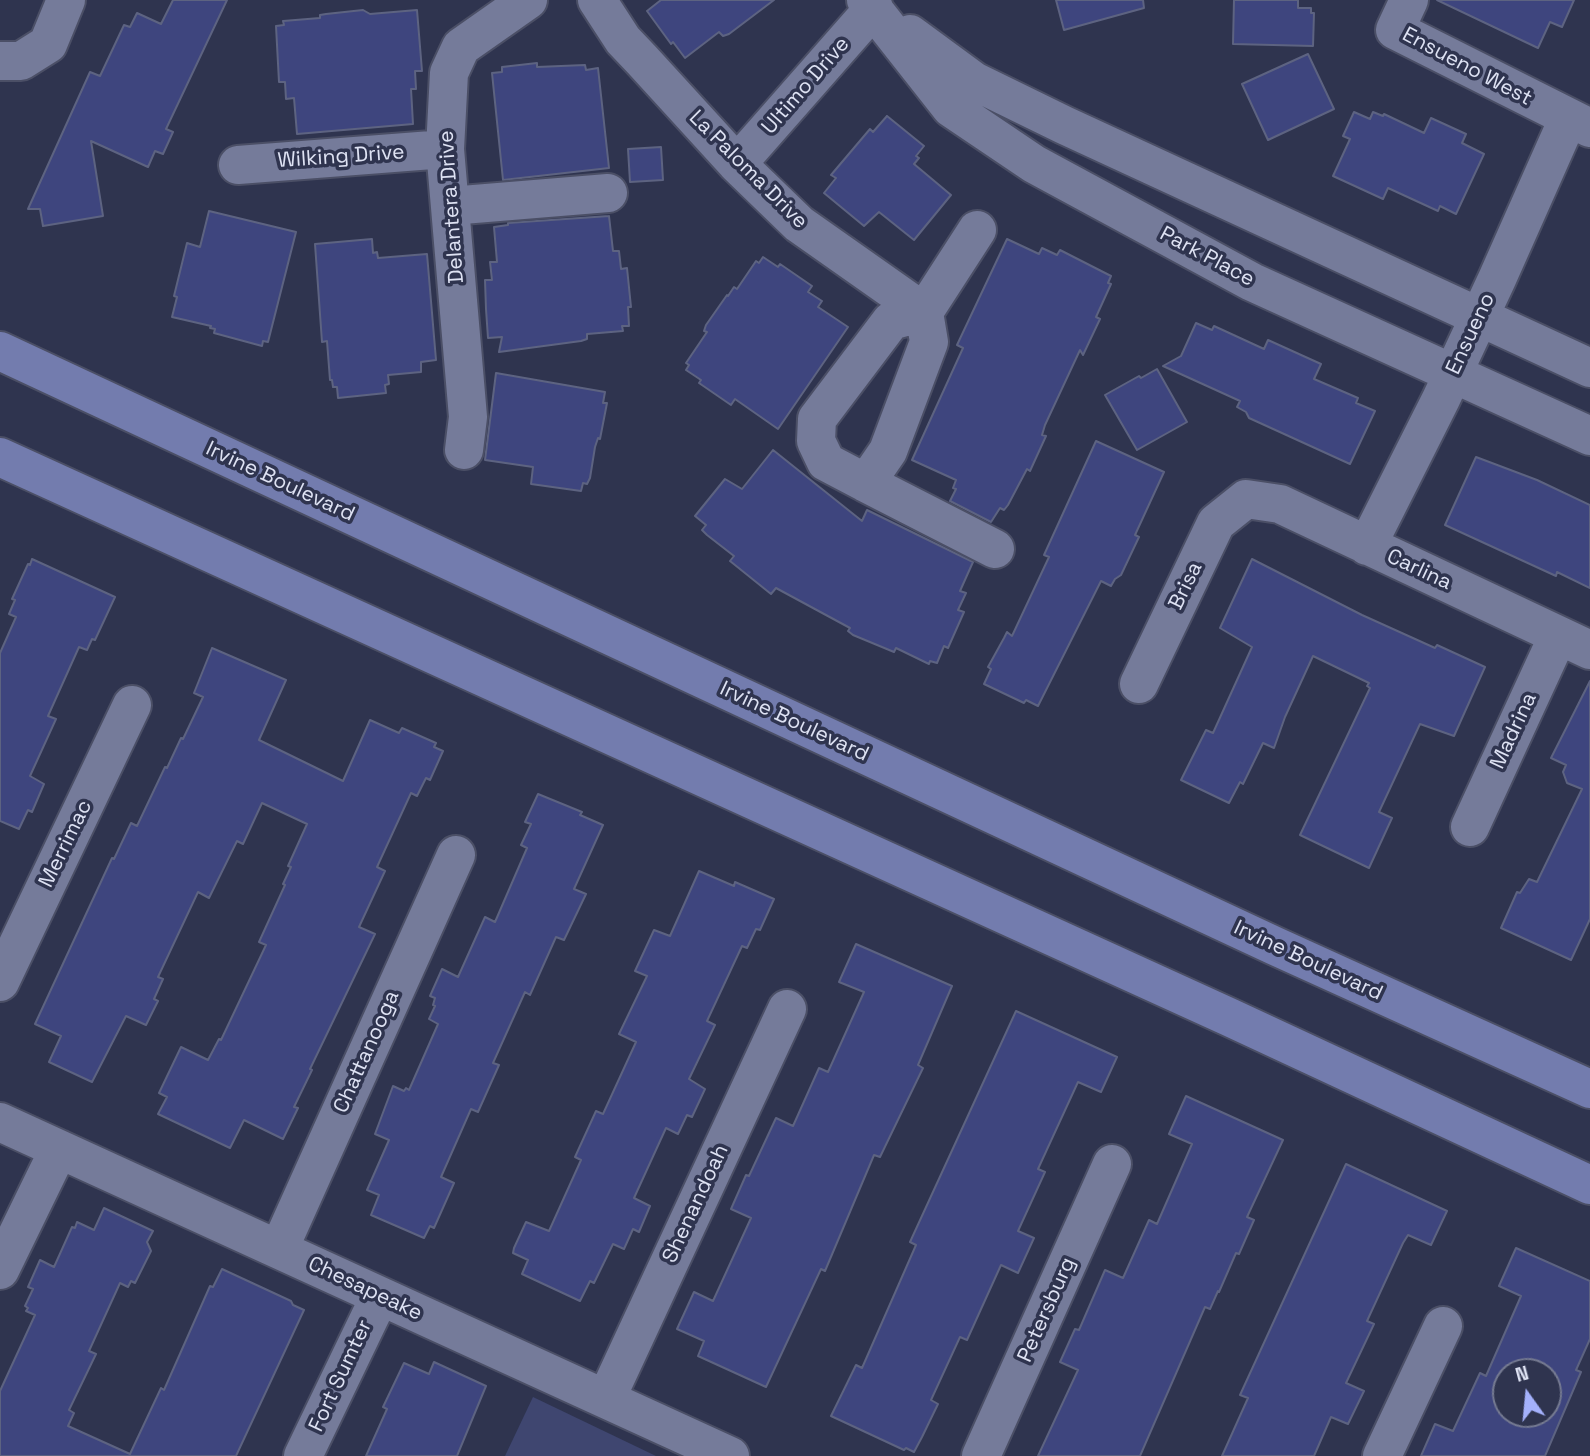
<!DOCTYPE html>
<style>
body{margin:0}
#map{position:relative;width:1590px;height:1456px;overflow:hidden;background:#2f344f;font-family:"Space Grotesk",sans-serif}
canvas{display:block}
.north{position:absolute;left:1492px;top:1358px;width:70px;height:70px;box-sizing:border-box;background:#2f344f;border:2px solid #757a91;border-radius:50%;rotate:345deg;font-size:19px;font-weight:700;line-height:28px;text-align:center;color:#dee2f3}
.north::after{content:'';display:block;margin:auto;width:24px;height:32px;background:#a4b1fc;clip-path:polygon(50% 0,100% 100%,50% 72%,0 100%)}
</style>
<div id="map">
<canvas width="1590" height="1456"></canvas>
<div class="north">N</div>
</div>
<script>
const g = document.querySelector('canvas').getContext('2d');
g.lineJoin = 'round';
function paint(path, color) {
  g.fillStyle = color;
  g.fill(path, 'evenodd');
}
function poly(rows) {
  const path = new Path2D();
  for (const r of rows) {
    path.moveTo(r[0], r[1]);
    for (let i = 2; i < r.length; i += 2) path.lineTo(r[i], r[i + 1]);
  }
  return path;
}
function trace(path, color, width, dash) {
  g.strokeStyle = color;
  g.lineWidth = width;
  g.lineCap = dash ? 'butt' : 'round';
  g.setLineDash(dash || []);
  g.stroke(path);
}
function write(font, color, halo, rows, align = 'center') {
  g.font = font + ' "Space Grotesk",sans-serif';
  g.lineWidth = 7;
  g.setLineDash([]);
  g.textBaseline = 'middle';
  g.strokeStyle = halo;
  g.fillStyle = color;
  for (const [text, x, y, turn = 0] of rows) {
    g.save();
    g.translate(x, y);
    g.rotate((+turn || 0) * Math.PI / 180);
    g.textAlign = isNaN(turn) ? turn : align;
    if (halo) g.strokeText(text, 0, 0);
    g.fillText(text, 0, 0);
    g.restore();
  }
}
paint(poly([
 [533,1397,656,1456,505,1456]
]), '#3f4670');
const building = poly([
 [173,0,227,0,166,129,173,132,163,154,155,151,148,167,91,141,103,216,43,226,40,209,28,209,90,72,100,76,124,25,130,27,137,13,161,24,173,0],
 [661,0,774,0,729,34,723,36,719,32,685,58,673,42,671,44,647,11,661,0],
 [1056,0,1143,0,1144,8,1064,30,1056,0],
 [1234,0,1298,0,1298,8,1311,8,1311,13,1314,13,1313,46,1233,44,1234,0],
 [1437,0,1574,0,1562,27,1550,22,1538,48,1437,0],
 [363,10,370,14,417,10,422,71,415,71,416,89,411,89,413,124,297,134,294,98,286,99,285,82,279,82,276,26,284,25,283,21,320,18,320,15,326,14,363,10],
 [1308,54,1334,109,1268,140,1242,84,1308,54],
 [537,63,537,67,585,65,586,70,598,68,609,168,503,180,492,73,502,72,502,67,537,63],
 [1354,112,1370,119,1373,112,1383,116,1384,114,1424,133,1431,118,1466,134,1462,143,1484,154,1456,214,1440,206,1438,211,1388,188,1383,199,1333,176,1350,139,1343,136,1354,112],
 [887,116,924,146,916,156,919,158,914,164,951,195,914,240,879,212,864,226,824,193,836,178,831,175,870,129,873,132,887,116],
 [661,147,663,180,630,182,628,149,661,147],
 [209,211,296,232,268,342,263,341,262,346,214,333,215,329,210,328,211,326,172,317,177,297,174,296,187,243,200,247,209,211],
 [609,216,613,251,619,251,621,269,627,268,631,307,628,307,629,326,622,326,623,331,587,334,587,339,581,341,499,352,502,337,488,338,486,309,485,280,492,280,490,262,497,262,494,227,508,225,508,223,609,216],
 [372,239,373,253,377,252,378,258,427,254,436,360,421,362,421,372,388,375,389,384,385,385,386,393,338,398,337,387,333,387,332,380,330,380,327,341,322,342,315,244,372,239],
 [1007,239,1039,254,1042,248,1057,255,1060,250,1111,276,1108,283,1111,284,1096,317,1100,319,1083,355,1080,350,1045,425,1042,435,1046,436,1030,471,1027,469,1008,505,1004,510,1000,508,991,522,950,501,956,489,953,488,956,480,912,460,963,348,957,345,1007,239],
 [763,257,778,267,780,264,812,286,808,292,822,301,818,307,848,327,778,429,735,399,731,405,699,383,701,380,686,370,689,365,686,363,707,332,704,331,706,325,727,295,728,296,734,287,737,289,756,261,759,263,763,257],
 [1196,323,1212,330,1214,326,1264,349,1268,340,1321,364,1314,379,1358,398,1356,403,1375,411,1350,464,1249,418,1246,412,1237,407,1240,401,1163,366,1181,356,1196,323],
 [1157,369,1187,422,1137,450,1105,395,1139,376,1141,378,1157,369],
 [496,373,605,392,603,403,607,403,600,439,598,438,595,447,590,478,587,484,583,483,581,491,531,484,533,467,485,460,496,373],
 [1096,441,1164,472,1135,535,1139,537,1121,575,1115,579,1111,586,1101,581,1038,706,1026,700,1024,703,984,684,991,669,988,667,1004,638,1007,632,1012,636,1049,557,1044,555,1096,441],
 [773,450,862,521,867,510,973,562,960,591,966,593,958,610,964,612,948,648,944,646,937,663,930,661,929,664,896,648,894,652,853,635,848,631,850,628,776,588,771,594,730,561,734,556,707,535,702,530,706,525,695,516,725,479,742,489,773,450],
 [1476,457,1537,480,1590,505,1590,588,1557,572,1556,576,1445,525,1476,457],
 [32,559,115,597,95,640,92,639,87,650,79,647,48,716,56,719,30,776,44,784,32,812,28,810,19,829,0,821,0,653,16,617,9,614,15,600,12,599,28,564,30,565,32,559],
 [1252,559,1362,615,1435,648,1437,645,1485,667,1454,736,1420,724,1379,812,1392,818,1369,868,1300,835,1370,688,1367,686,1369,683,1313,656,1285,717,1274,748,1263,743,1243,784,1240,782,1229,803,1181,780,1206,730,1213,733,1252,647,1220,628,1252,559],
 [212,648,286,680,259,740,343,781,370,720,399,733,402,728,436,743,434,747,443,751,430,780,426,778,417,796,411,793,377,867,385,871,359,927,375,934,310,1069,312,1070,294,1107,298,1108,283,1139,244,1120,230,1148,158,1114,167,1097,159,1093,181,1047,208,1060,219,1039,221,1040,266,945,259,942,285,885,283,884,291,867,288,866,307,824,262,803,243,844,237,841,209,898,198,892,158,977,163,979,154,999,158,1001,146,1025,126,1016,92,1082,49,1062,61,1036,35,1024,112,858,114,859,131,823,137,826,165,767,167,768,181,738,183,739,203,697,194,693,212,648],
 [1590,681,1590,919,1571,960,1501,928,1517,892,1520,893,1529,879,1537,882,1582,789,1567,783,1563,772,1566,765,1551,758,1590,681],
 [538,794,582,812,580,815,603,825,574,889,586,894,564,940,556,937,530,995,525,992,493,1063,499,1065,478,1112,471,1109,441,1177,454,1183,434,1228,430,1226,424,1238,371,1215,379,1195,367,1190,389,1140,375,1134,393,1086,404,1091,406,1088,409,1090,438,1024,429,1019,435,1006,433,1005,435,998,430,996,442,969,458,977,485,917,495,922,527,848,521,845,531,824,525,822,538,794],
 [699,871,734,886,735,882,774,899,760,930,756,929,747,948,742,946,707,1021,715,1025,689,1079,705,1089,692,1117,687,1115,678,1134,666,1128,634,1198,650,1206,639,1232,633,1229,624,1249,613,1244,594,1283,590,1281,580,1301,522,1274,528,1260,513,1253,514,1248,526,1222,549,1231,581,1160,575,1157,596,1111,603,1114,636,1042,619,1034,647,976,635,971,654,930,670,936,699,871],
 [856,944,952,986,918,1065,923,1068,880,1157,874,1155,825,1271,821,1269,766,1387,698,1356,704,1341,677,1329,694,1292,713,1301,751,1218,731,1209,746,1175,749,1176,776,1118,793,1126,819,1068,828,1072,864,992,839,982,856,944],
 [1016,1011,1117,1057,1101,1092,1078,1082,1038,1169,1045,1172,1018,1231,1034,1238,1018,1273,1001,1265,967,1340,960,1337,931,1400,938,1404,922,1437,914,1452,906,1448,904,1450,831,1416,856,1365,862,1368,916,1245,910,1242,1016,1011],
 [1186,1096,1283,1140,1247,1217,1254,1220,1239,1254,1236,1253,1219,1292,1218,1291,1210,1309,1205,1307,1140,1456,1038,1456,1078,1370,1060,1362,1075,1329,1079,1330,1105,1270,1123,1278,1149,1220,1157,1224,1192,1144,1169,1134,1186,1096],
 [1346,1164,1447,1211,1431,1245,1408,1235,1403,1243,1367,1321,1374,1324,1346,1383,1364,1391,1348,1424,1331,1417,1314,1456,1222,1456,1248,1398,1240,1395,1346,1164],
 [104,1208,153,1231,147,1242,151,1251,135,1283,131,1281,128,1287,120,1283,89,1351,96,1354,69,1410,74,1413,68,1426,130,1454,161,1388,164,1390,210,1286,213,1287,222,1269,291,1301,293,1305,304,1310,236,1456,0,1456,0,1391,35,1315,26,1311,28,1308,25,1306,33,1289,28,1287,40,1260,54,1267,72,1227,75,1228,77,1222,94,1230,104,1208],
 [1516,1248,1590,1281,1590,1339,1576,1370,1581,1372,1545,1456,1421,1456,1435,1424,1453,1431,1480,1373,1486,1376,1521,1296,1499,1286,1516,1248],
 [1506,1372,1548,1372,1548,1414,1506,1414,1506,1372],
 [434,1362,486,1386,457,1456,366,1456,387,1409,383,1407,404,1363,429,1374,434,1362]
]);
paint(building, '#3e457e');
trace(building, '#5d6381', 2);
const minor = poly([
 [597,0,623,40,642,60,737,164,799,224,924,312,929,342,888,451,866,483,995,549],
 [866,0,951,108,1034,164,1252,282,1590,436],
 [1409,0,1395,30,1590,128],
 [910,34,974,81,1064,125,1590,368],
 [0,61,21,61,48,44,66,0],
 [737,164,874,8],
 [238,165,445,149],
 [450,206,608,193],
 [464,450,468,417,445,149,449,73,461,47,528,0],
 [866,483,826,462,816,441,817,419,891,321,924,312,977,230],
 [1367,546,1441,399,1497,279,1568,119],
 [1139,684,1216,523,1246,499,1280,504,1590,650],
 [1470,827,1558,636],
 [0,982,132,705],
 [0,1122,730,1456],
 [279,1249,456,855],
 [0,1270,59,1149],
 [606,1399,787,1009],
 [303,1456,380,1296],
 [981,1456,1112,1164],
 [1382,1456,1443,1326]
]);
const major = poly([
 [0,351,1275,946,1590,1089],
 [0,457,1229,1017,1590,1185]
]);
trace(minor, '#4b4f66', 42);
trace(major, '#4b4f66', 42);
trace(minor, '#757b9a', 38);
trace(major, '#737cae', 38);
write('21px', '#dee2f3', '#2f344f', [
 ["Ensueno West",1467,67,28],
 ["Ultimo Drive",806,86,-49],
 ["Wilking Drive",341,157,-4],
 ["La Paloma Drive",748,170,45],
 ["Delantera Drive",452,207,-94],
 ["Park Place",1207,257,28],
 ["Ensueno",1471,334,-65],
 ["Irvine Boulevard",280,482,25],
 ["Carlina",1419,570,25],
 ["Brisa",1186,586,-64],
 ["Irvine Boulevard",794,722,25],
 ["Madrina",1514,731,-65],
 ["Merrimac",66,844,-64],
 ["Irvine Boulevard",1308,961,25],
 ["Chattanooga",367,1052,-66],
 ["Shenandoah",696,1204,-65],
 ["Chesapeake",365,1289,25],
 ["Petersburg",1047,1310,-66],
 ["Fort Sumter",341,1376,-65]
]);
</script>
